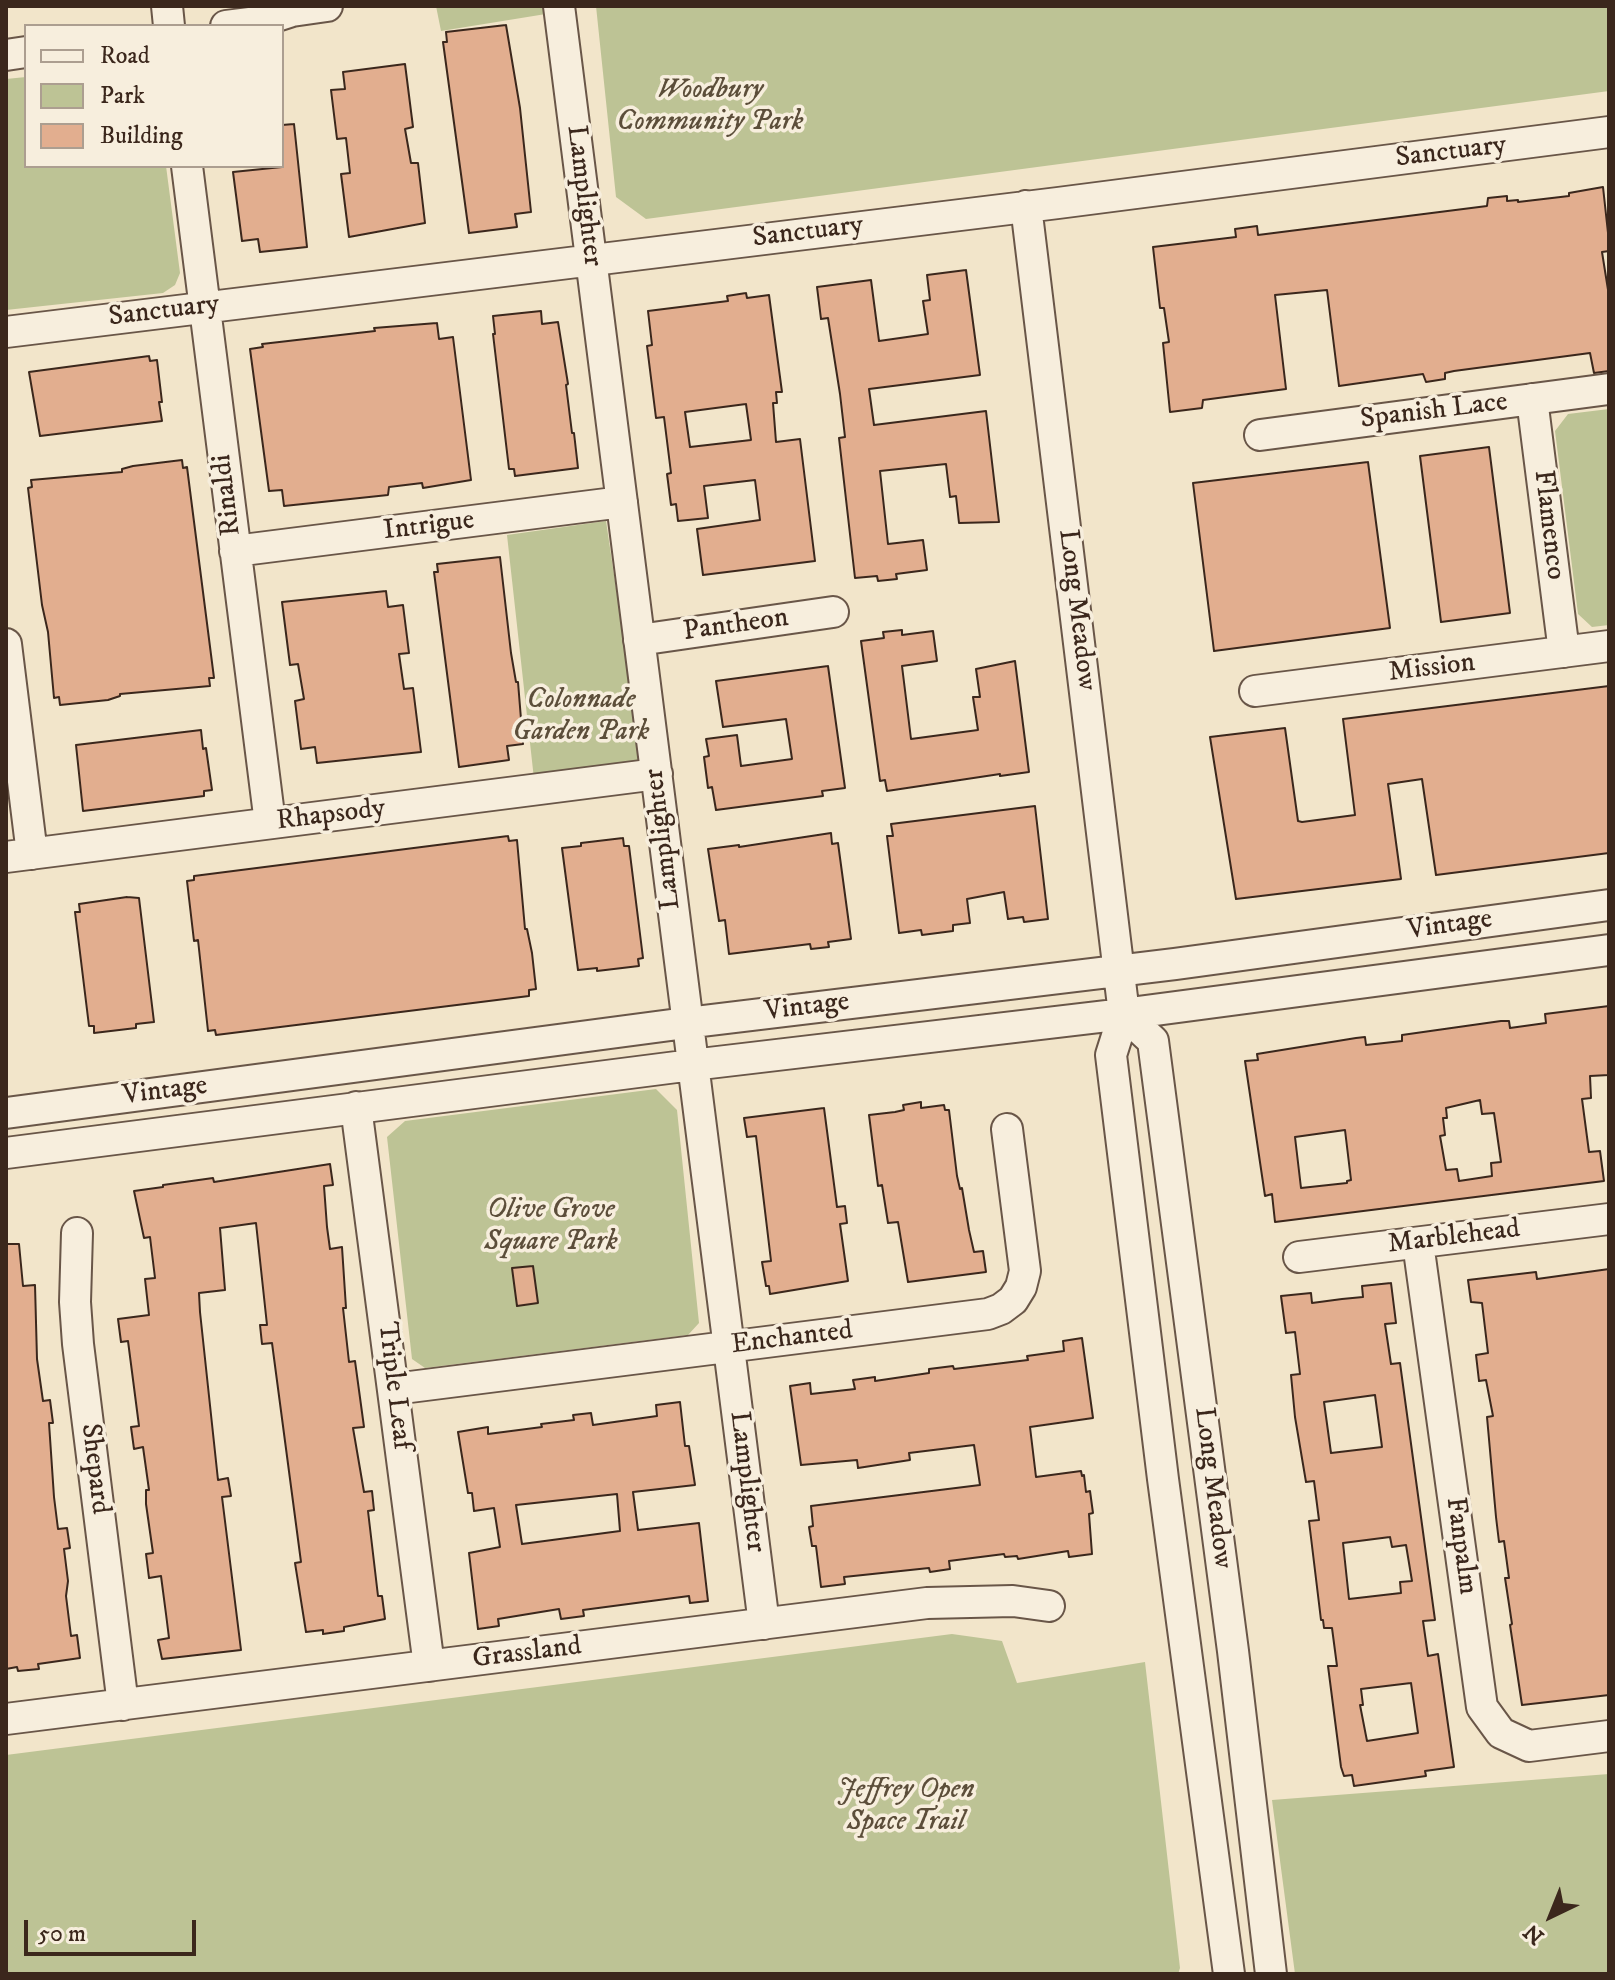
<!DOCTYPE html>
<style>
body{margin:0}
#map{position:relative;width:1615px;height:1980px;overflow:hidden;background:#f2e5ca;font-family:"IM FELL DW Pica",serif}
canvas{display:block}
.frame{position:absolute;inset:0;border:8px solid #3b271c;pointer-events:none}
.legend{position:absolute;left:24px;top:24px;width:260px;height:144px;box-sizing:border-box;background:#f7eedd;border:2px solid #ac9e90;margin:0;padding:10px 14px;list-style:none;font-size:24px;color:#3b271c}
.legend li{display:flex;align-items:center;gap:16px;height:40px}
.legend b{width:40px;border:2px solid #ac9e90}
.north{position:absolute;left:1511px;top:1876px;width:80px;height:80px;-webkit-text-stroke:6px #f7eedd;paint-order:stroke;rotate:223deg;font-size:22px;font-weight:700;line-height:32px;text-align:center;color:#3b271c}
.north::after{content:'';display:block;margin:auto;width:28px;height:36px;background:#3b271c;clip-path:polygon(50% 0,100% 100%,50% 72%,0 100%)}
.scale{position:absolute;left:24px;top:1920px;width:172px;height:36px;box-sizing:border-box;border:4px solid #3b271c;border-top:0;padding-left:10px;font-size:24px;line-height:28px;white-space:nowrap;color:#3b271c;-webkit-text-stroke:6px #f7eedd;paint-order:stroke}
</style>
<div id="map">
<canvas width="1615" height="1980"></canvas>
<div class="frame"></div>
<ul class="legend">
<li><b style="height:10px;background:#f7eedd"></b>Road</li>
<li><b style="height:22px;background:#bdc395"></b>Park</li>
<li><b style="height:22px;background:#e2ae8f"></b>Building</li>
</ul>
<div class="north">N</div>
<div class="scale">50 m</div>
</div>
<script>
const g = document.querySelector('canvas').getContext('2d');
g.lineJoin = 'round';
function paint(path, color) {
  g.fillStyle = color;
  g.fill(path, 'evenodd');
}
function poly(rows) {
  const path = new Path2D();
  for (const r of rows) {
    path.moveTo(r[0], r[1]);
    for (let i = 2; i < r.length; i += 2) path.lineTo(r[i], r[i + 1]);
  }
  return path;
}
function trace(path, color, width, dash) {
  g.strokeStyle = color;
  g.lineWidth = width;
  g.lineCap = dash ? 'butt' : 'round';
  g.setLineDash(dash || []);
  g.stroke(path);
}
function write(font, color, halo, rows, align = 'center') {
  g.font = font + ' "IM FELL DW Pica",serif';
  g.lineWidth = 7;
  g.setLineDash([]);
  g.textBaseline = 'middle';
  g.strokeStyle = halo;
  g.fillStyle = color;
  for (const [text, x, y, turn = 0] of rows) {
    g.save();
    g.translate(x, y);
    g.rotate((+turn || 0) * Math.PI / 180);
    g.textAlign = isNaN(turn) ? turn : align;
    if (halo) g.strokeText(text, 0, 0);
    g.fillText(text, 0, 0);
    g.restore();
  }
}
paint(poly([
 [436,6,551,6,552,13,441,31],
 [596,6,1609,6,1609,91,646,219,616,197],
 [26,77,26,166,166,166,180,273,175,285,163,293,6,310,6,79],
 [1609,409,1609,625,1592,627,1578,614,1555,431,1568,414],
 [606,521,643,770,534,779,507,535],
 [656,1089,677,1110,699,1323,688,1335,425,1368,412,1359,387,1137,405,1121],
 [952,1634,1002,1641,1017,1683,1145,1662,1180,1968,1178,1974,6,1974,6,1755],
 [1609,1774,1609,1974,1295,1974,1272,1800]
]), '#bdc395');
const building = poly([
 [506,25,520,108,531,212,515,214,517,227,469,233,443,42,447,42,446,32,506,25],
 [405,64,413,127,405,129,411,163,418,163,425,223,349,237,341,174,350,173,346,138,337,139,331,90,345,89,343,72,405,64],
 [294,124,307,247,260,252,258,239,242,241,233,172,282,167,282,125,294,124],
 [1603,187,1609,242,1609,251,1602,252,1609,296,1609,371,1594,373,1590,353,1454,371,1445,373,1445,379,1426,382,1423,374,1339,386,1327,290,1275,295,1286,389,1203,400,1202,408,1170,412,1163,343,1169,342,1164,308,1160,308,1153,247,1236,237,1235,229,1257,226,1258,235,1487,206,1488,198,1507,196,1507,201,1518,200,1518,202,1569,196,1569,193,1603,187],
 [966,270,980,375,869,389,874,425,986,411,999,522,959,523,956,496,950,497,946,464,880,471,888,544,923,540,927,570,896,574,897,579,878,581,877,576,855,578,839,438,845,437,840,394,828,318,821,319,817,287,871,280,879,341,928,334,923,301,930,300,927,275,966,270],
 [746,293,747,298,769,295,782,392,776,392,777,403,773,403,776,442,800,439,815,561,703,575,697,529,760,520,755,480,704,486,708,518,678,521,676,504,671,505,667,474,671,473,664,417,656,418,647,346,652,345,648,311,728,301,727,296,746,293],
 [746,404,751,440,690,447,685,412,746,404],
 [541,311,542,324,558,322,568,384,566,385,572,433,574,433,578,468,515,476,514,469,509,469,493,334,495,334,493,316,541,311],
 [437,323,439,339,453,337,471,480,423,488,422,483,389,487,388,495,284,506,282,490,269,491,250,349,263,347,262,344,375,331,374,328,437,323],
 [149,356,150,361,157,360,162,402,159,402,162,421,40,436,29,372,149,356],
 [1489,447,1510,613,1441,622,1420,456,1489,447],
 [182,460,183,468,187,467,214,678,209,678,210,686,120,694,120,696,108,700,60,705,59,697,54,698,48,632,42,605,28,488,32,487,31,480,122,472,122,469,133,466,182,460],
 [1368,462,1390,628,1214,651,1193,483,1368,462],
 [500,557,511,653,516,682,518,682,523,744,507,746,509,760,459,767,434,572,438,572,437,564,500,557],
 [386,591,388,607,403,605,409,653,399,654,404,689,413,688,421,752,317,763,315,747,301,749,295,701,304,699,298,664,290,665,282,602,386,591],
 [902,630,902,635,933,631,937,661,902,666,911,739,978,730,973,697,980,697,976,669,1015,661,1029,772,1000,776,1000,774,887,791,885,780,880,781,861,641,884,638,883,632,902,630],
 [828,666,845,788,822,791,823,796,716,810,712,787,708,788,704,757,709,756,706,739,737,735,741,766,792,759,786,719,723,727,716,681,828,666],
 [1609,686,1609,853,1436,875,1422,779,1388,784,1401,879,1236,899,1210,737,1285,728,1298,821,1302,822,1355,815,1343,719,1609,686],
 [201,730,203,749,206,748,212,790,204,791,204,796,83,811,76,745,201,730],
 [1035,806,1048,919,1024,922,1023,917,1008,919,1004,892,967,899,970,923,953,925,953,931,922,935,921,930,899,933,887,836,893,836,891,824,1035,806],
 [831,833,832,844,838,843,851,939,828,942,829,947,811,949,810,944,729,954,725,920,719,921,708,849,739,845,739,847,831,833],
 [508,836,509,841,517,840,525,929,527,929,532,953,536,989,529,990,529,996,216,1035,215,1030,208,1031,198,940,194,941,187,881,194,880,194,876,508,836],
 [623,838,624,846,629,846,643,958,638,959,639,966,597,971,597,968,578,970,562,848,581,846,581,843,623,838],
 [127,897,139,898,154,1022,136,1024,136,1028,94,1033,94,1026,89,1026,75,912,80,912,79,904,127,897],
 [1609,1006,1609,1075,1590,1076,1591,1098,1582,1099,1589,1152,1600,1151,1604,1181,1275,1222,1272,1194,1265,1196,1245,1061,1258,1060,1257,1054,1356,1038,1365,1037,1366,1045,1402,1041,1402,1035,1501,1021,1509,1021,1510,1028,1546,1023,1545,1014,1609,1006],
 [1480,1100,1482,1114,1494,1113,1501,1162,1491,1163,1492,1176,1459,1181,1457,1169,1446,1170,1440,1136,1445,1135,1443,1118,1447,1118,1446,1108,1480,1100],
 [1345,1130,1351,1180,1347,1181,1347,1183,1301,1188,1295,1137,1345,1130],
 [921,1102,921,1108,944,1105,945,1110,949,1110,957,1176,960,1189,962,1188,969,1230,974,1252,983,1251,986,1272,908,1282,898,1222,888,1223,882,1185,878,1186,869,1115,895,1112,904,1110,903,1105,921,1102],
 [824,1108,837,1207,845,1206,847,1223,840,1224,848,1281,770,1294,769,1286,766,1286,762,1262,771,1261,756,1136,747,1137,744,1118,824,1108],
 [330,1164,333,1185,324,1186,327,1227,330,1249,342,1247,346,1308,343,1308,349,1362,355,1361,364,1427,353,1428,364,1492,372,1491,374,1510,368,1511,378,1596,382,1596,385,1619,344,1627,344,1631,323,1634,323,1630,306,1632,295,1563,301,1562,272,1343,262,1344,260,1325,267,1325,256,1223,220,1228,225,1290,199,1293,200,1312,218,1480,228,1478,231,1496,222,1497,241,1650,162,1659,158,1640,169,1638,166,1614,161,1576,149,1578,146,1554,153,1553,146,1504,146,1490,149,1490,143,1447,134,1449,131,1427,139,1426,128,1341,121,1342,118,1319,149,1315,145,1279,155,1278,150,1237,144,1238,134,1191,163,1187,163,1185,213,1178,214,1182,330,1164],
 [6,1244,19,1244,23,1286,35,1285,37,1359,43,1401,50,1400,53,1423,49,1423,54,1497,58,1529,67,1528,70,1548,64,1549,68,1581,66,1596,71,1636,77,1635,80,1658,38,1664,39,1669,18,1671,17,1667,6,1669,6,1244],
 [533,1266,538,1303,517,1306,512,1268,533,1266],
 [1609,1269,1609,1695,1522,1705,1510,1625,1512,1624,1505,1578,1509,1578,1504,1541,1499,1542,1496,1517,1487,1417,1493,1416,1486,1380,1479,1381,1476,1355,1488,1353,1482,1303,1471,1302,1468,1280,1536,1272,1537,1279,1609,1269],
 [1391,1283,1396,1323,1385,1324,1391,1364,1400,1363,1435,1620,1423,1621,1428,1656,1438,1654,1454,1767,1425,1771,1426,1776,1354,1786,1352,1775,1344,1776,1341,1767,1328,1666,1337,1666,1332,1628,1324,1628,1323,1620,1321,1620,1309,1521,1319,1520,1314,1481,1306,1482,1295,1417,1291,1375,1300,1374,1295,1332,1286,1333,1281,1296,1311,1293,1312,1303,1342,1299,1363,1297,1362,1286,1391,1283],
 [1375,1395,1382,1447,1331,1453,1324,1402,1375,1395],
 [1390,1537,1392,1547,1406,1545,1412,1581,1400,1582,1401,1593,1349,1599,1343,1543,1390,1537],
 [1411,1683,1418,1733,1367,1741,1360,1705,1363,1705,1361,1689,1411,1683],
 [1082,1338,1093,1418,1030,1427,1036,1477,1081,1471,1082,1476,1084,1475,1086,1492,1090,1491,1093,1513,1089,1514,1092,1554,1069,1557,1068,1551,1018,1559,1017,1556,1005,1557,1004,1554,949,1561,950,1569,930,1572,929,1568,844,1577,845,1584,821,1587,816,1546,812,1546,809,1527,813,1526,811,1506,980,1485,974,1445,909,1453,910,1460,858,1468,857,1460,801,1465,790,1386,810,1383,811,1394,855,1389,853,1380,875,1377,875,1381,929,1373,929,1369,953,1366,954,1369,1028,1360,1027,1356,1064,1351,1063,1341,1082,1338],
 [680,1402,685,1446,689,1446,695,1485,633,1492,638,1530,699,1523,708,1601,690,1603,689,1596,583,1610,584,1616,561,1619,559,1609,498,1619,499,1626,478,1629,469,1553,500,1547,494,1508,474,1511,472,1493,468,1493,458,1432,488,1427,488,1434,542,1427,541,1424,574,1420,573,1415,591,1413,593,1425,657,1416,656,1405,680,1402],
 [617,1494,620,1531,522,1544,516,1505,617,1494]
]);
paint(building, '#e2ae8f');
trace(building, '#3b271c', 2);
const minor = poly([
 [167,6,169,26],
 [559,6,764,1624],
 [226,26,258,22,292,11,327,6],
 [6,55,26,52],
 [187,166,270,823],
 [1026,206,1124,1014,1111,1055,1163,1479,1229,1974],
 [6,332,1058,203,1609,132],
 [1532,399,1564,652],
 [1260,435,1609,389],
 [235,551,622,502],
 [639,640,833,612],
 [6,644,32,854],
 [1255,691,1609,646],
 [6,857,657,774],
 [1124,1014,1153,1041,1233,1651,1271,1974],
 [356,1107,429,1666],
 [6,1113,686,1023,1175,964,1609,905],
 [6,1153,692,1065,1124,1014,1609,950],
 [77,1233,75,1302,78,1344,123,1705],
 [1418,1243,1482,1707,1501,1733,1529,1746,1609,1736],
 [1299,1257,1609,1219],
 [394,1389,988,1314,1001,1309,1013,1300,1021,1287,1025,1271,1007,1129],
 [6,1719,927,1603,1013,1601,1049,1606]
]);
trace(minor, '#695648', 34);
trace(minor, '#f7eedd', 30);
write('italic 28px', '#5c4e3a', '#f7eedd', [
 ["Woodbury",710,91],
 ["Community Park",710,123],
 ["Colonnade",581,701],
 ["Garden Park",581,733],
 ["Olive Grove",551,1211],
 ["Square Park",551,1243],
 ["Jeffrey Open",906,1791],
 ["Space Trail",906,1823]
]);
write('28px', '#3b271c', '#f7eedd', [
 ["Sanctuary",1451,153,-7],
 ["Lamplighter",583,196,83],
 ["Sanctuary",808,233,-7],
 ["Sanctuary",164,312,-7],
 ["Spanish Lace",1434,412,-7],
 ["Rinaldi",228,495,-97],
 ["Flamenco",1548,525,83],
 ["Intrigue",429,527,-7],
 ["Long Meadow",1076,610,83],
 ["Pantheon",736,626,-8],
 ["Mission",1432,669,-7],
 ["Rhapsody",331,816,-7],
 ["Lamplighter",664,839,-97],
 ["Vintage",1450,926,-8],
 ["Vintage",807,1008,-7],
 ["Vintage",165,1092,-7],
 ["Marblehead",1454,1238,-7],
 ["Enchanted",792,1339,-7],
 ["Triple Leaf",393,1386,83],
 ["Shepard",94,1469,83],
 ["Lamplighter",746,1482,83],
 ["Long Meadow",1212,1488,83],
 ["Fanpalm",1460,1546,82],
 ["Grassland",527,1654,-7]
]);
</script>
